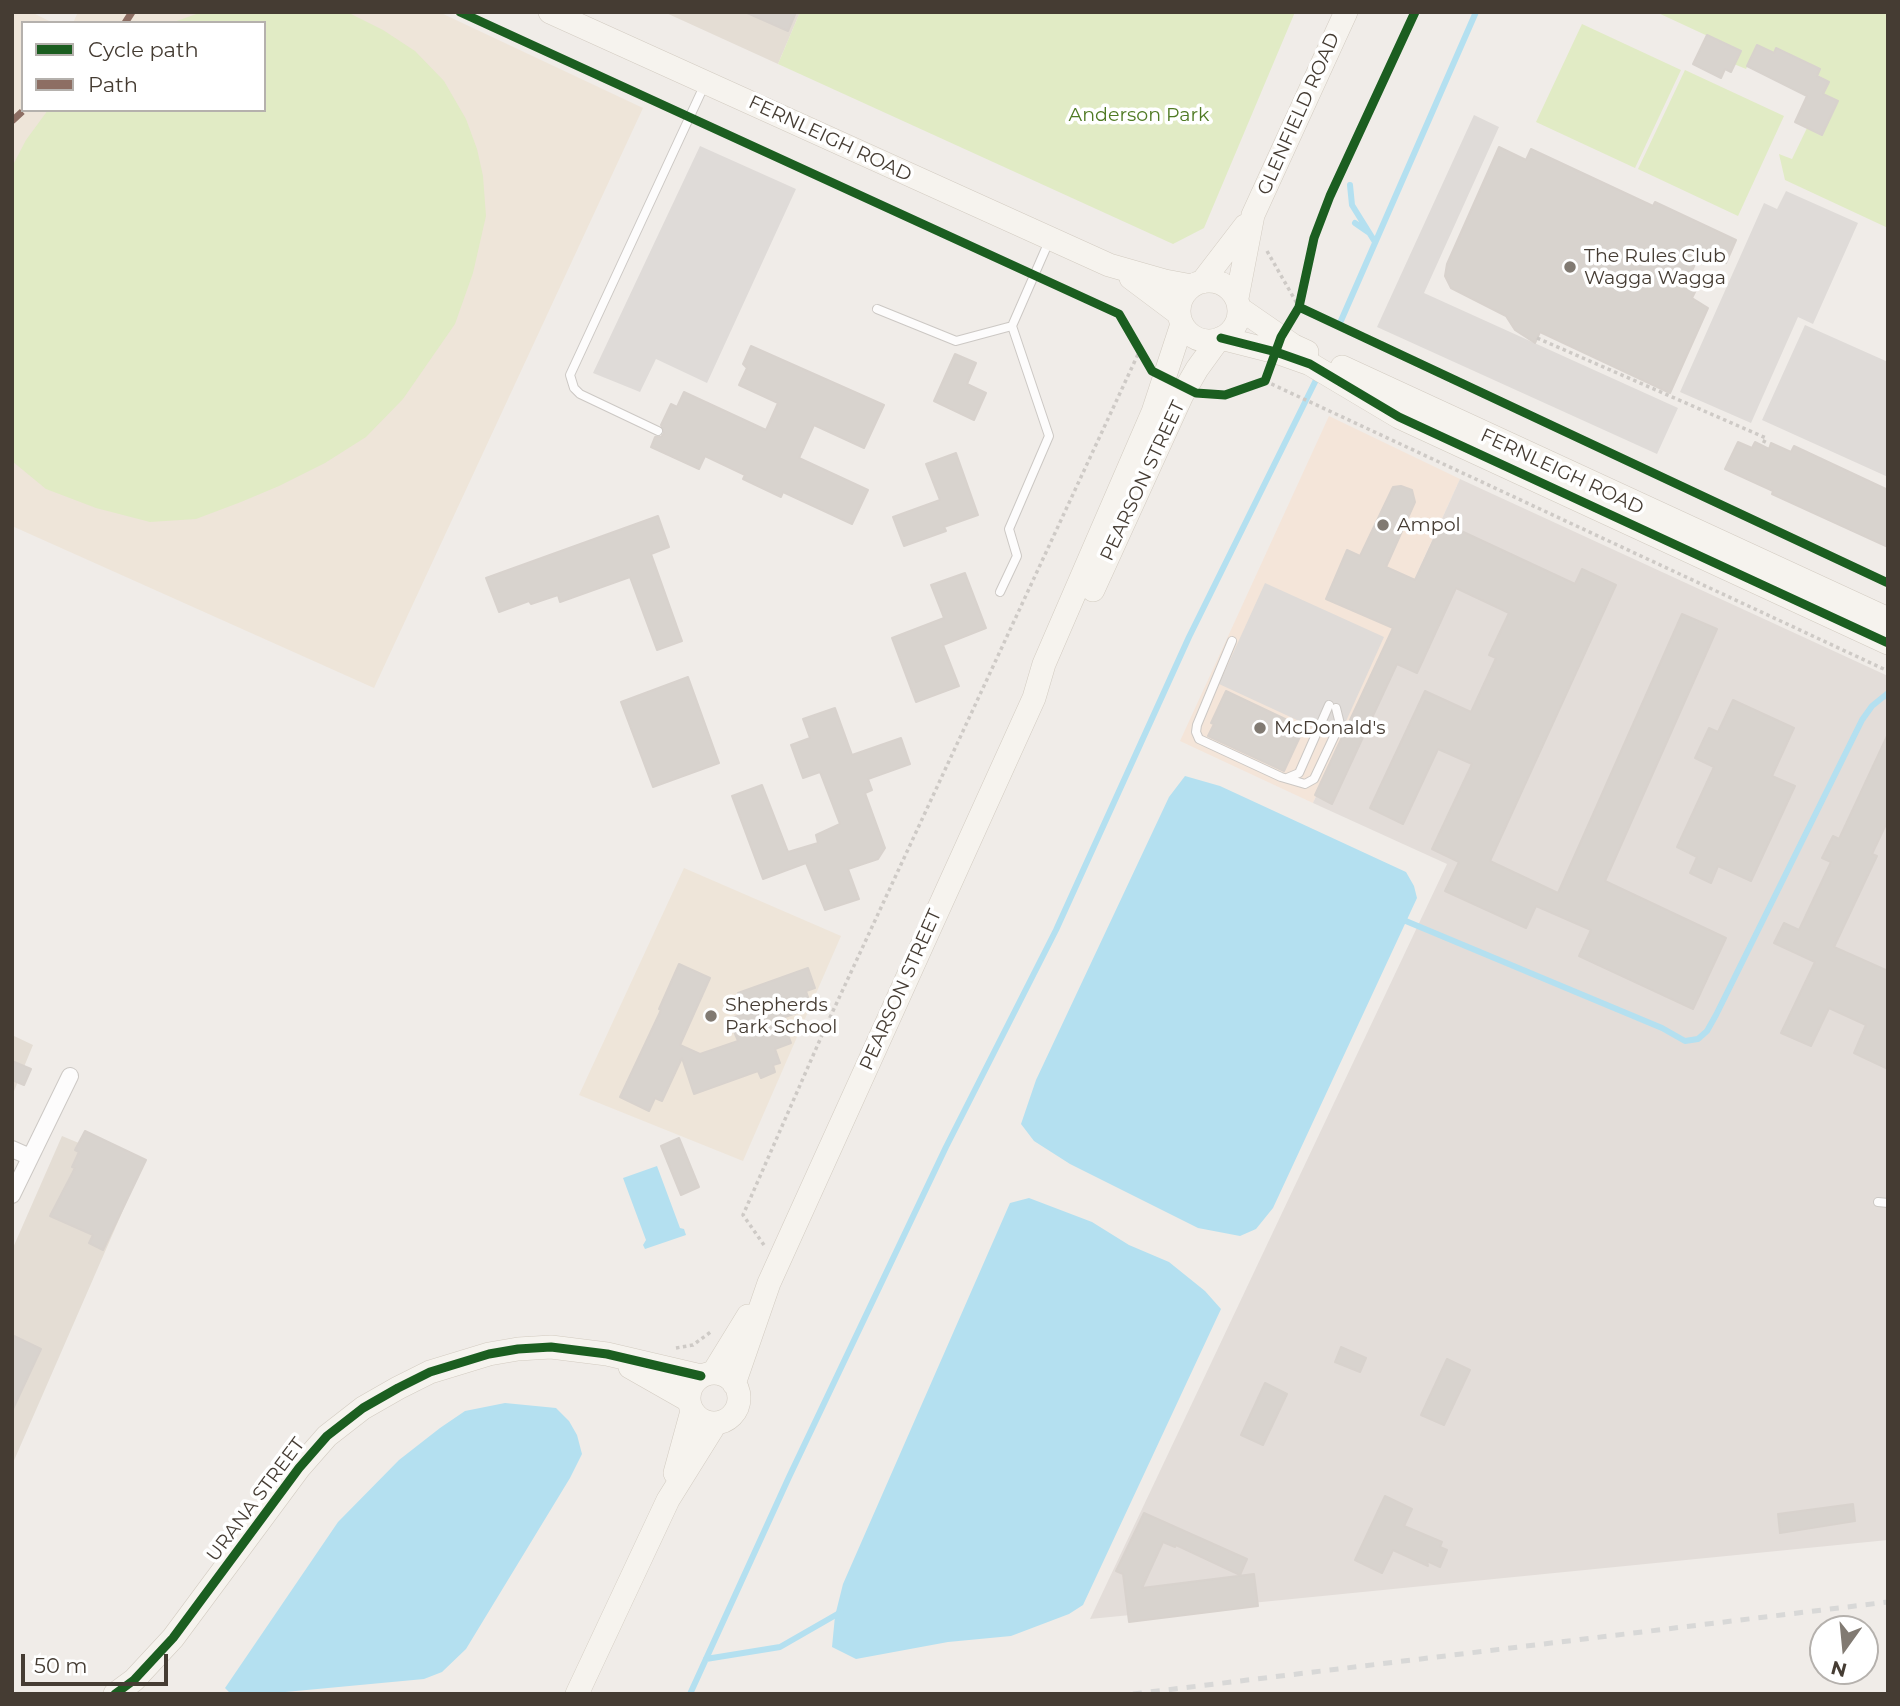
<!DOCTYPE html>
<style>
body{margin:0}
#map{position:relative;width:1900px;height:1706px;overflow:hidden;background:#f0ece8;font-family:Montserrat,sans-serif}
canvas{display:block}
.frame{position:absolute;inset:0;border:14px solid #453c33;pointer-events:none}
.legend{position:absolute;left:21px;top:21px;width:245px;height:91px;box-sizing:border-box;background:#fff;border:2px solid #b5b1ad;margin:0;padding:9px 12px;list-style:none;font-size:21px;color:#453c33}
.legend li{display:flex;align-items:center;gap:14px;height:35px}
.legend b{width:35px;border:2px solid #b5b1ad}
.north{position:absolute;left:1809px;top:1615px;width:70px;height:70px;box-sizing:border-box;background:#fff;border:2px solid #b5b1ad;border-radius:50%;rotate:195deg;font-size:19px;font-weight:700;line-height:28px;text-align:center;color:#453c33}
.north::after{content:'';display:block;margin:auto;width:24px;height:32px;background:#817a72;clip-path:polygon(50% 0,100% 100%,50% 72%,0 100%)}
.scale{position:absolute;left:21px;top:1654px;width:147px;height:32px;box-sizing:border-box;border:4px solid #453c33;border-top:0;padding-left:9px;font-size:21px;line-height:24px;white-space:nowrap;color:#453c33;-webkit-text-stroke:5px #fff;paint-order:stroke}
</style>
<div id="map">
<canvas width="1900" height="1706"></canvas>
<div class="frame"></div>
<ul class="legend">
<li><b style="height:9px;background:#1b5e20"></b>Cycle path</li>
<li><b style="height:9px;background:#8d6e63"></b>Path</li>
</ul>
<div class="north">N</div>
<div class="scale">50 m</div>
</div>
<script>
const g = document.querySelector('canvas').getContext('2d');
g.lineJoin = 'round';
function paint(path, color) {
  g.fillStyle = color;
  g.fill(path, 'evenodd');
}
function poly(rows) {
  const path = new Path2D();
  for (const r of rows) {
    if (r.length === 3) {
      path.moveTo(r[0] + r[2], r[1]);
      path.arc(r[0], r[1], r[2], 0, 2 * Math.PI);
      continue;
    }
    path.moveTo(r[0], r[1]);
    for (let i = 2; i < r.length; i += 2) path.lineTo(r[i], r[i + 1]);
  }
  return path;
}
function trace(path, color, width, dash) {
  g.strokeStyle = color;
  g.lineWidth = width;
  g.lineCap = dash ? 'butt' : 'round';
  g.setLineDash(dash || []);
  g.stroke(path);
}
function write(font, color, halo, rows, align = 'center') {
  g.font = font + ' Montserrat,sans-serif';
  g.lineWidth = 7;
  g.setLineDash([]);
  g.textBaseline = 'middle';
  g.strokeStyle = halo;
  g.fillStyle = color;
  for (const [text, x, y, turn = 0] of rows) {
    g.save();
    g.translate(x, y);
    g.rotate((+turn || 0) * Math.PI / 180);
    g.textAlign = isNaN(turn) ? turn : align;
    if (halo) g.strokeText(text, 0, 0);
    g.fillText(text, 0, 0);
    g.restore();
  }
}
paint(poly([
 [664,12,800,12,778,64],
 [12,1035,33,1045,12,1096],
 [62,1136,141,1169,12,1465,12,1250]
]), '#e4ddd4');
paint(poly([
 [1329,416,1460,479,1313,803,1180,741]
]), '#f4e5d9');
paint(poly([
 [1460,479,1888,676,1888,1540,1090,1619,1447,864,1313,803]
]), '#e3ddd9');
paint(poly([
 [12,12,31,12,53,23,23,23,23,110,264,110,264,23,73,23,78,12,439,12,643,108,374,688,12,526],
 [684,868,841,936,743,1161,579,1095]
]), '#eee5d9');
paint(poly([
 [202,12,347,12,383,30,415,51,444,81,466,119,477,149,483,176,486,216,473,273,455,324,403,399,366,437,325,463,279,486,241,502,196,519,150,522,96,508,46,489,12,461,12,167,26,140,48,110,264,110,264,23,171,23],
 [800,12,1295,12,1204,228,1173,244,778,64],
 [1656,12,1888,12,1888,228,1785,180,1779,154,1792,159,1807,128,1822,135,1838,102,1823,94,1829,82,1776,49,1774,53,1758,46,1746,69,1734,64,1740,51],
 [1582,24,1681,70,1635,168,1536,122],
 [1685,70,1784,116,1738,216,1638,169]
]), '#e1ebc5');
paint(poly([
 [1474,115,1499,127,1424,293,1678,408,1657,454,1377,327],
 [700,146,796,189,707,383,656,359,640,392,593,373],
 [1786,191,1858,223,1813,324,1798,317,1751,423,1680,392,1764,203,1777,209],
 [1805,325,1888,362,1888,477,1762,420],
 [1265,583,1384,637,1338,739,1219,684]
]), '#dfdbd8');
paint(poly([
 [1185,776,1220,786,1406,872,1414,886,1417,898,1273,1208,1256,1229,1240,1236,1198,1228,1070,1164,1034,1141,1021,1124,1036,1080,1169,797],
 [657,1166,680,1228,684,1229,686,1235,645,1249,643,1245,646,1240,623,1178],
 [1029,1198,1092,1222,1129,1245,1169,1262,1205,1291,1221,1309,1083,1605,1069,1614,1011,1636,948,1642,856,1659,832,1647,835,1616,843,1584,1010,1203],
 [505,1403,556,1408,569,1421,577,1435,582,1454,570,1478,466,1649,442,1672,424,1679,264,1694,231,1694,225,1688,338,1522,399,1460,440,1428,465,1411]
]), '#b4e0f0');
trace(poly([
 [1350,185,1352,205,1375,242],
 [1355,223,1368,232],
 [1340,323,1476,12],
 [1401,919,1662,1028,1685,1041,1698,1039,1707,1031,1716,1015,1862,720,1872,706,1888,693],
 [706,1659,780,1647,841,1612],
 [690,1694,789,1477,946,1147,1056,930,1189,637,1316,380]
]), '#b4e0f0', 6);
const building = poly([
 [745,12,796,12,788,31,745,12],
 [1707,35,1741,51,1731,72,1725,69,1721,78,1693,64,1707,35],
 [1757,45,1774,53,1776,48,1820,69,1817,76,1829,82,1823,94,1838,101,1822,135,1795,122,1807,96,1747,66,1757,45],
 [1499,147,1526,160,1531,149,1653,206,1655,202,1736,240,1726,263,1705,254,1704,256,1700,254,1685,285,1696,290,1692,298,1708,308,1670,393,1540,332,1535,343,1515,330,1506,316,1451,288,1445,276,1447,264,1499,147],
 [751,346,884,405,864,448,814,425,799,458,868,490,852,524,783,492,781,497,743,479,745,475,705,456,699,469,651,447,655,437,661,437,664,433,661,425,671,404,677,407,684,392,766,430,778,403,739,385,747,368,743,364,751,346],
 [955,354,976,363,967,384,986,393,974,420,934,401,955,354],
 [1738,442,1752,448,1755,442,1769,449,1771,443,1791,452,1794,446,1888,490,1888,547,1772,494,1773,491,1725,469,1738,442],
 [956,453,978,515,944,527,946,531,904,546,893,517,940,500,926,464,956,453],
 [1401,486,1412,490,1415,502,1386,567,1415,580,1442,522,1575,584,1582,569,1616,585,1490,861,1558,893,1682,614,1717,629,1605,881,1726,938,1693,1009,1579,956,1591,930,1536,906,1526,928,1445,891,1459,862,1432,849,1472,764,1438,749,1403,824,1370,808,1425,691,1471,712,1496,658,1489,655,1509,613,1456,588,1417,673,1397,664,1332,804,1315,795,1393,628,1326,599,1347,550,1360,556,1393,487,1401,486],
 [658,516,669,547,651,554,682,641,657,650,630,577,560,602,558,595,531,604,529,601,499,612,486,578,658,516],
 [965,573,986,628,943,645,959,686,916,702,892,638,944,618,931,585,965,573],
 [688,677,719,763,653,787,621,702,688,677],
 [1226,691,1304,728,1284,771,1208,736,1214,724,1211,723,1226,691],
 [1733,700,1794,728,1772,776,1795,786,1751,881,1718,866,1711,883,1690,873,1697,857,1677,847,1714,767,1695,758,1709,728,1718,732,1733,700],
 [835,708,852,755,901,738,910,764,868,779,872,790,865,793,885,848,878,859,848,869,859,899,825,910,806,863,763,879,732,796,762,785,788,852,818,843,816,835,840,824,820,772,803,778,791,745,810,738,803,719,835,708],
 [1888,734,1888,820,1872,854,1877,856,1834,947,1888,971,1888,1069,1854,1053,1866,1025,1829,1008,1811,1046,1781,1033,1815,962,1774,943,1784,923,1799,930,1831,862,1822,858,1833,836,1839,839,1888,734],
 [679,964,710,978,680,1045,700,1054,738,1041,729,1019,746,1013,738,993,808,968,815,988,806,991,810,1003,804,1006,805,1010,782,1018,791,1043,775,1049,780,1063,773,1065,775,1072,761,1078,758,1071,694,1094,682,1058,662,1101,655,1098,649,1111,620,1097,661,1010,659,1009,679,964],
 [12,1061,31,1069,24,1085,12,1080,12,1061],
 [85,1131,146,1160,103,1250,89,1243,93,1235,50,1216,75,1168,72,1167,79,1152,75,1150,85,1131],
 [679,1138,699,1187,681,1195,661,1146,679,1138],
 [12,1335,41,1349,12,1411,12,1335],
 [1341,1347,1366,1358,1360,1372,1335,1362,1341,1347],
 [1447,1359,1470,1370,1444,1425,1421,1415,1447,1359],
 [1265,1383,1287,1394,1263,1445,1241,1435,1265,1383],
 [1385,1496,1412,1509,1404,1526,1442,1542,1440,1547,1447,1550,1440,1567,1427,1561,1428,1566,1393,1550,1382,1573,1355,1560,1385,1496],
 [1853,1504,1855,1521,1780,1533,1778,1514,1853,1504],
 [1144,1513,1247,1559,1240,1575,1176,1545,1175,1547,1163,1542,1142,1588,1254,1574,1258,1606,1129,1622,1123,1574,1116,1571,1144,1513]
]);
paint(building, '#d8d3ce');
trace(building, '#d8d2cd', 2);
const lane = poly([
 [877,309,956,341,1012,326,1050,239],
 [658,431,580,394,574,388,570,375,704,86],
 [1000,592,1017,556,1009,529,1049,436,1012,326],
 [1232,641,1197,725,1196,732,1199,739,1281,777,1305,784,1314,779,1340,724,1336,708],
 [1287,778,1299,773,1329,705],
 [1878,1202,1888,1203]
]);
const street = poly([
 [12,1149,30,1157],
 [12,1195,70,1076]
]);
const secondary = poly([
 [550,12,1109,265,1165,281,1192,286],
 [1131,278,1179,314],
 [1209,311,30],
 [1202,282,1245,226],
 [1237,298,1253,215,1346,12],
 [1239,308,1294,346,1307,352],
 [1221,338,1276,352,1310,364,1399,417,1888,643],
 [1342,367,1888,619],
 [1093,590,1182,395,1197,369,1218,340],
 [630,1367,688,1400],
 [714,1398,25],
 [713,1373,748,1316],
 [734,1384,769,1283,1034,698,1044,664,1153,412,1182,324],
 [675,1473,692,1411],
 [115,1694,134,1680,173,1638,299,1468,327,1436,363,1408,398,1388,430,1372,489,1354,518,1349,551,1347,607,1354,701,1376],
 [577,1694,668,1500,716,1423]
]);
trace(lane, '#ccc8c4', 10);
trace(street, '#ccc8c4', 18);
trace(secondary, '#d2cbc1', 24);
trace(poly([
 [1267,251,1299,307],
 [1537,338,1766,438,1762,446],
 [1265,381,1888,671],
 [764,1245,743,1215,826,1026,1140,350],
 [676,1348,693,1345,712,1331]
]), '#cecac6', 3.5, [3.5, 3.5]);
trace(lane, '#fdfcfc', 8);
trace(street, '#fdfcfc', 16);
trace(secondary, '#f6f3ee', 23);
trace(poly([
 [1133,1694,1888,1602]
]), '#d8d8d7', 5, [9, 9]);
trace(poly([
 [125,23,132,12],
 [12,121,24,110]
]), '#8d6e63', 7, [14, 7]);
trace(poly([
 [460,12,1119,314,1152,371,1196,393,1225,395,1265,381,1281,337,1299,307,1314,238,1330,196,1415,12],
 [1299,307,1888,583],
 [1221,338,1276,352,1310,364,1399,417,1888,643],
 [115,1694,134,1680,173,1638,299,1468,327,1436,363,1408,398,1388,430,1372,489,1354,518,1349,551,1347,607,1354,701,1376]
]), '#1b5e20', 9);
for (const [x, y, r, color] of [
 [1570,267,7,"#817a72"],
 [1383,525,7,"#817a72"],
 [1260,728,7,"#817a72"],
 [711,1016,7,"#817a72"]
]) {
  const dot = new Path2D();
  dot.arc(x, y, r, 0, 2 * Math.PI);
  g.fillStyle = color;
  g.fill(dot);
  trace(dot, '#fff', 2.5);
}
write('19px', '#453c33', '#fff', [
 ["GLENFIELD ROAD",1299,114,-66],
 ["FERNLEIGH ROAD",830,139,25],
 ["FERNLEIGH ROAD",1562,472,25],
 ["PEARSON STREET",1143,481,-65],
 ["PEARSON STREET",901,990,-66],
 ["URANA STREET",256,1500,-53]
]);
write('19px', '#4f7a23', '#fff', [
 ["Anderson Park",1139,115]
]);
write('19px', '#453c33', '#fff', [
 ["The Rules Club",1584,256],
 ["Wagga Wagga",1584,278],
 ["Ampol",1397,525],
 ["McDonald's",1274,728],
 ["Shepherds",725,1005],
 ["Park School",725,1027]
], 'left');
</script>
